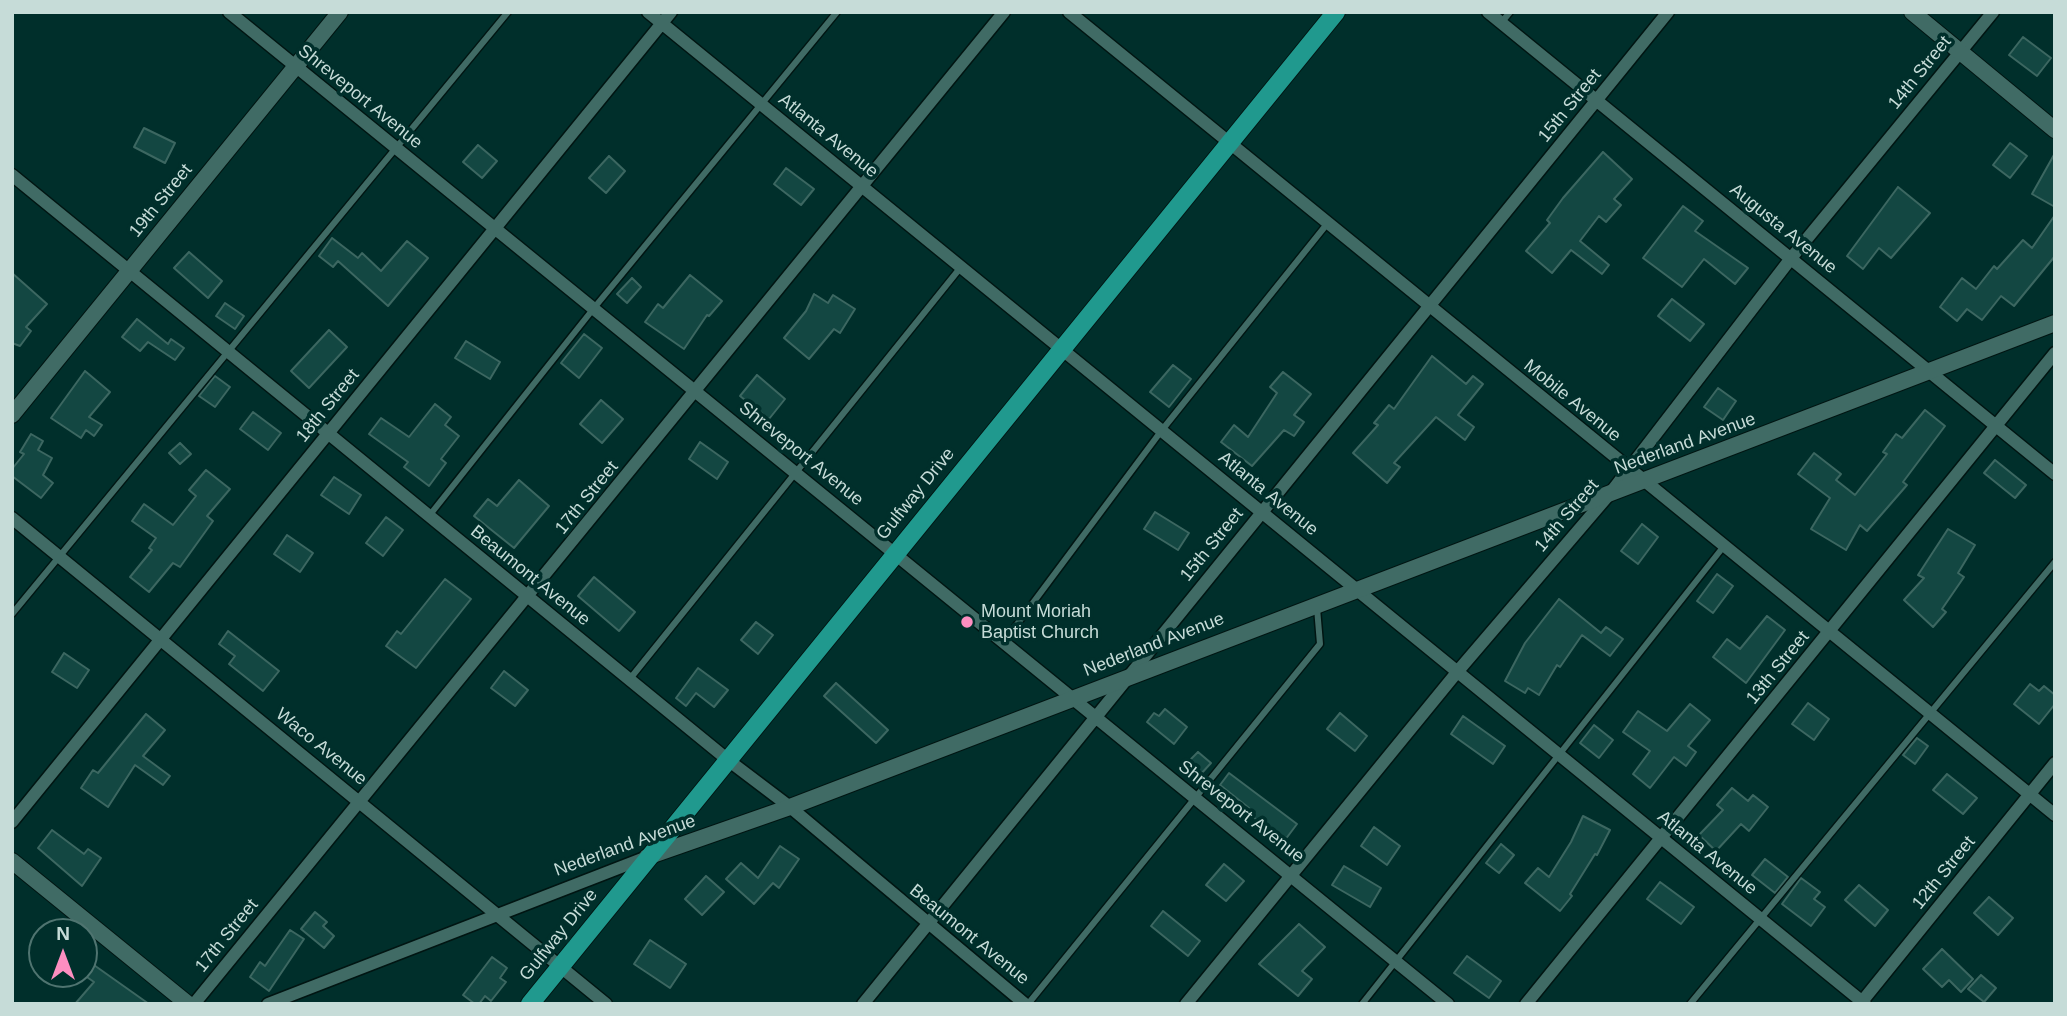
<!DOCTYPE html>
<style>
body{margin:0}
#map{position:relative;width:2067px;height:1016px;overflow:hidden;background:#002f2b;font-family:Helvetica,sans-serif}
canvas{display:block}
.frame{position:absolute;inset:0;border:14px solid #c6dcd8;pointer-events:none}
.north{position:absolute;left:28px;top:918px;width:70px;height:70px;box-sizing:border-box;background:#002f2b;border:2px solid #4f7470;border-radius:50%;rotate:0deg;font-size:19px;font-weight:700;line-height:28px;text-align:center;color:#c6dcd8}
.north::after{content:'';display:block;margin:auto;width:24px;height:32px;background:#fd8ec0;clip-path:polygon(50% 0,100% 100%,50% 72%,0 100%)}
</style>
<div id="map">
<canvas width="2067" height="1016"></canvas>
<div class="frame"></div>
<div class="north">N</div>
</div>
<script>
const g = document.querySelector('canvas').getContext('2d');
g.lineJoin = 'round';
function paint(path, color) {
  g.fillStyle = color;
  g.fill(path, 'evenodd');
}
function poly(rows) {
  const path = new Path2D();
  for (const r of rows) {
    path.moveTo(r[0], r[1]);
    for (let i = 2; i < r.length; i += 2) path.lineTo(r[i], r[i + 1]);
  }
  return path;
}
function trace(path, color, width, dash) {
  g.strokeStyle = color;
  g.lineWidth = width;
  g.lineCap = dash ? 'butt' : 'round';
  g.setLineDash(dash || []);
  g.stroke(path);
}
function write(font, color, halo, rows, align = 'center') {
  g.font = font + ' Helvetica,sans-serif';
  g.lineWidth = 7;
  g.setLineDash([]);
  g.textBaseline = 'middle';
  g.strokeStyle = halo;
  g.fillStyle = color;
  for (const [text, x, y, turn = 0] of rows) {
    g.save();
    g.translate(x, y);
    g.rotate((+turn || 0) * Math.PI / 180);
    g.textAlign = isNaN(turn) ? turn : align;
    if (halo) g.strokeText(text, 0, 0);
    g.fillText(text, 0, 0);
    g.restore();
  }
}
const building = poly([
 [2023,37,2051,58,2037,76,2009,55,2023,37],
 [144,128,175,143,165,163,134,147,144,128],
 [2010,143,2027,156,2010,178,1993,165,2010,143],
 [478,145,497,161,482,178,463,162,478,145],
 [1603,152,1632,179,1614,199,1621,205,1606,222,1599,216,1580,241,1609,265,1602,274,1571,250,1552,273,1526,251,1550,223,1547,220,1563,198,1603,152],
 [2055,153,2055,207,2032,194,2055,153],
 [609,156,625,171,606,193,589,178,609,156],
 [786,168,814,189,801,205,774,184,786,168],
 [1898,187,1930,213,1891,258,1879,248,1863,269,1847,256,1898,187],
 [1683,206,1703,221,1695,231,1748,268,1735,284,1704,259,1682,287,1643,258,1683,206],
 [2055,215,2055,256,2014,306,2001,296,1982,320,1967,309,1957,321,1940,307,1962,278,1976,289,1994,266,1997,269,2023,240,2032,248,2055,215],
 [332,238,358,258,362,253,381,271,407,241,428,258,388,306,338,261,333,267,319,256,332,238],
 [189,252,222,281,208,298,174,268,189,252],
 [12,273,47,304,26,327,31,331,20,346,12,343,12,273],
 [690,275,722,301,709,316,707,315,684,349,645,322,658,304,663,308,690,275],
 [632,278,641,287,627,303,617,294,632,278],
 [814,294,828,303,833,295,855,309,840,333,834,329,809,359,784,338,806,311,814,294],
 [1672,299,1704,324,1690,341,1658,316,1672,299],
 [225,303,244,316,235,329,216,316,225,303],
 [137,319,168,344,171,339,184,348,175,360,148,342,140,351,122,337,137,319],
 [329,330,347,347,309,388,291,371,329,330],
 [584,334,602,348,579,378,561,363,584,334],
 [466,341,500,362,490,379,455,358,466,341],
 [1432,356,1466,384,1473,376,1483,384,1458,415,1474,427,1465,440,1436,417,1394,463,1400,467,1387,483,1353,453,1378,425,1374,423,1389,405,1394,409,1432,356],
 [1173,365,1191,379,1169,407,1150,392,1173,365],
 [85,371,110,392,89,417,102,425,94,436,86,430,81,438,51,418,85,371],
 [1283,372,1311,394,1294,415,1304,422,1294,436,1284,430,1252,466,1221,442,1234,425,1248,437,1277,393,1270,387,1283,372],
 [757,375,785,399,769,419,740,396,757,375],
 [215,376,230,387,215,407,199,396,215,376],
 [1718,388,1736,401,1723,420,1704,407,1718,388],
 [601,400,623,419,602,443,580,424,601,400],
 [435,404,451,417,445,425,459,436,441,459,446,463,429,486,404,467,408,462,369,434,381,418,409,437,435,404],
 [1925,410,1945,426,1903,482,1907,485,1867,531,1860,525,1846,550,1811,529,1830,498,1798,474,1814,453,1841,474,1836,480,1855,495,1887,454,1883,452,1896,434,1902,438,1925,410],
 [253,412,281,433,268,450,240,429,253,412],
 [31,434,43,441,38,450,52,458,43,475,53,483,41,498,12,476,12,469,24,454,20,452,31,434],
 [700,442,728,462,717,479,689,459,700,442],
 [180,443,191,454,180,464,169,453,180,443],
 [1995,460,2026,485,2015,498,1984,473,1995,460],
 [206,470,230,489,207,516,213,521,180,567,173,563,149,592,130,577,152,550,149,548,156,538,132,521,144,504,173,525,196,496,189,490,206,470],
 [334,477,361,495,349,514,321,495,334,477],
 [519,480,549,506,514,548,474,516,488,499,497,506,519,480],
 [1155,512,1189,533,1178,550,1144,529,1155,512],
 [386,517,403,530,383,556,366,543,386,517],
 [1642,524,1658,537,1638,564,1621,551,1642,524],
 [1948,529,1975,545,1958,573,1964,577,1942,609,1946,612,1933,627,1904,600,1924,578,1918,575,1948,529],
 [287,535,313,553,300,572,274,554,287,535],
 [1717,574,1733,586,1713,613,1697,601,1717,574],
 [594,577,635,612,619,631,578,596,594,577],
 [445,579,471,599,416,668,386,646,397,631,401,634,445,579],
 [1559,599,1601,633,1606,627,1623,639,1610,656,1582,635,1560,667,1557,665,1539,695,1528,688,1525,693,1505,681,1525,643,1559,599],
 [1767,616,1785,630,1746,683,1713,657,1727,639,1740,649,1767,616],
 [756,622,773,635,758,654,741,640,756,622],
 [228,631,279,671,263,691,229,664,235,656,219,644,228,631],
 [64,653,89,670,77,688,52,672,64,653],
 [698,668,728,690,714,707,696,693,686,706,676,698,698,668],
 [504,671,528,690,515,706,491,688,504,671],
 [836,683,888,730,876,743,824,696,836,683],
 [2030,684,2039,691,2044,686,2055,695,2055,704,2039,724,2014,704,2030,684],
 [1808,703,1829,719,1814,740,1792,724,1808,703],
 [1690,704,1710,720,1688,746,1696,752,1686,766,1674,757,1650,788,1633,774,1650,751,1623,732,1638,711,1667,731,1690,704],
 [1165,709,1187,727,1174,744,1147,722,1154,713,1159,716,1165,709],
 [1340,713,1367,736,1355,751,1327,729,1340,713],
 [146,714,165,730,143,756,170,776,163,785,135,765,108,807,81,788,93,770,98,773,146,714],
 [1463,716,1505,746,1493,764,1451,734,1463,716],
 [1594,725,1613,740,1599,758,1580,743,1594,725],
 [1917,738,1928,746,1915,764,1903,755,1917,738],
 [1198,752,1211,763,1200,775,1187,763,1198,752],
 [1229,773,1297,824,1285,840,1246,812,1249,808,1220,785,1229,773],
 [1947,774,1977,798,1963,814,1933,790,1947,774],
 [1732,788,1748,801,1753,795,1768,807,1749,831,1741,824,1716,851,1699,835,1723,810,1717,805,1732,788],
 [1583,816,1610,830,1597,855,1595,854,1570,894,1572,896,1560,911,1525,883,1538,868,1549,877,1571,842,1583,816],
 [1374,827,1400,846,1387,865,1361,846,1374,827],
 [52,830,84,854,88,849,101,858,82,886,38,848,52,830],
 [1501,844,1514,855,1499,873,1486,863,1501,844],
 [780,846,799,859,779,888,773,883,754,904,726,879,741,863,758,878,780,846],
 [1765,859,1788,877,1775,893,1752,875,1765,859],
 [1224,864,1244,881,1226,901,1206,885,1224,864],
 [1344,866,1381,888,1370,907,1332,885,1344,866],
 [706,876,724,892,702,915,685,899,706,876],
 [1801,878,1820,892,1814,899,1825,907,1811,926,1782,904,1801,878],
 [1660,882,1694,907,1681,924,1647,899,1660,882],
 [1859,885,1888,910,1875,926,1845,900,1859,885],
 [1989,897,2013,918,1998,935,1974,913,1989,897],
 [1163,911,1200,941,1188,956,1151,926,1163,911],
 [315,912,327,922,323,926,334,936,324,948,301,929,315,912],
 [1299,924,1325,947,1302,971,1312,979,1298,996,1259,964,1299,924],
 [290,930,304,939,269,991,250,977,260,962,265,966,290,930],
 [650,940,686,964,670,988,634,964,650,940],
 [1942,949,1973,979,1961,992,1949,980,1942,987,1923,969,1942,949],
 [1467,956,1501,981,1489,998,1454,973,1467,956],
 [492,957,507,968,500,978,506,982,491,1001,485,996,479,1004,475,1004,463,995,492,957],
 [84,958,149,1004,75,1004,94,982,84,975,84,958],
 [1981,975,1996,988,1984,1002,1968,989,1981,975]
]);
paint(building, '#134742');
trace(building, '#3c6761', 2);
const service = poly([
 [1501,23,1510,12],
 [429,516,594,308,837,12],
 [12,614,508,12],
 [1003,643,1162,430,1327,224],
 [629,680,961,267],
 [1028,1004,1320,644,1317,608],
 [1362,1004,1724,546],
 [1690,1004,2055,562]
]);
const minor = poly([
 [229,12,1448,1004],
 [648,12,1865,1004],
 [1069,12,2055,815],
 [1488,12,2055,474],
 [12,175,728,760,790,807,1025,1004],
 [12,518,606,1004],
 [12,822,671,12],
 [194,1004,1004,12],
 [268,1004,647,857],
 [863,1004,1668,12],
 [1186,1004,1458,671,1612,491,1792,257,1993,12],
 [1526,1004,2055,353],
 [1860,1004,2055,763]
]);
const tertiary = poly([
 [1912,12,2055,130],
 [12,415,340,12],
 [647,857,790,807,2055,323],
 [12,861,188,1004]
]);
const primary = poly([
 [530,1004,1336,12]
]);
trace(service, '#011512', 9);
trace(minor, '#011512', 15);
trace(tertiary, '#011512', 18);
trace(primary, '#011512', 20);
trace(service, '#406b65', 6);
trace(minor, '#406b65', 12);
trace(tertiary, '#406b65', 16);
trace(primary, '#20998e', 18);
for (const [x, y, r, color] of [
 [967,622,7,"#fd8ec0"]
]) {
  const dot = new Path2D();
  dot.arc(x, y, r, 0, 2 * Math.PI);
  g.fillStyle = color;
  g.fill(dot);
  trace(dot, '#002f2b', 2.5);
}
write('18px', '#c6dcd8', '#002f2b', [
 ["14th Street",1920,73,-51],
 ["Shreveport Avenue",360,97,39],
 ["15th Street",1570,106,-51],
 ["Atlanta Avenue",828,136,39],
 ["19th Street",161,201,-51],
 ["Augusta Avenue",1783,229,39],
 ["Mobile Avenue",1572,401,39],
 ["18th Street",328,406,-51],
 ["Nederland Avenue",1685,444,-20],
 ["Shreveport Avenue",801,454,39],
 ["Gulfway Drive",916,494,-51],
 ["Atlanta Avenue",1268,494,39],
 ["17th Street",587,498,-51],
 ["14th Street",1567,516,-50],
 ["15th Street",1212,545,-51],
 ["Beaumont Avenue",530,576,39],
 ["Nederland Avenue",1154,645,-21],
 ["13th Street",1778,668,-51],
 ["Waco Avenue",321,747,39],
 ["Shreveport Avenue",1241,812,38],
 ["Nederland Avenue",625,846,-20],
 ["Atlanta Avenue",1707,853,39],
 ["12th Street",1944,873,-51],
 ["Gulfway Drive",559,935,-51],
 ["Beaumont Avenue",969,935,39],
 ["17th Street",227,936,-51]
]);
write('18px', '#c6dcd8', '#002f2b', [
 ["Mount Moriah",981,612],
 ["Baptist Church",981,633]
], 'left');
</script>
